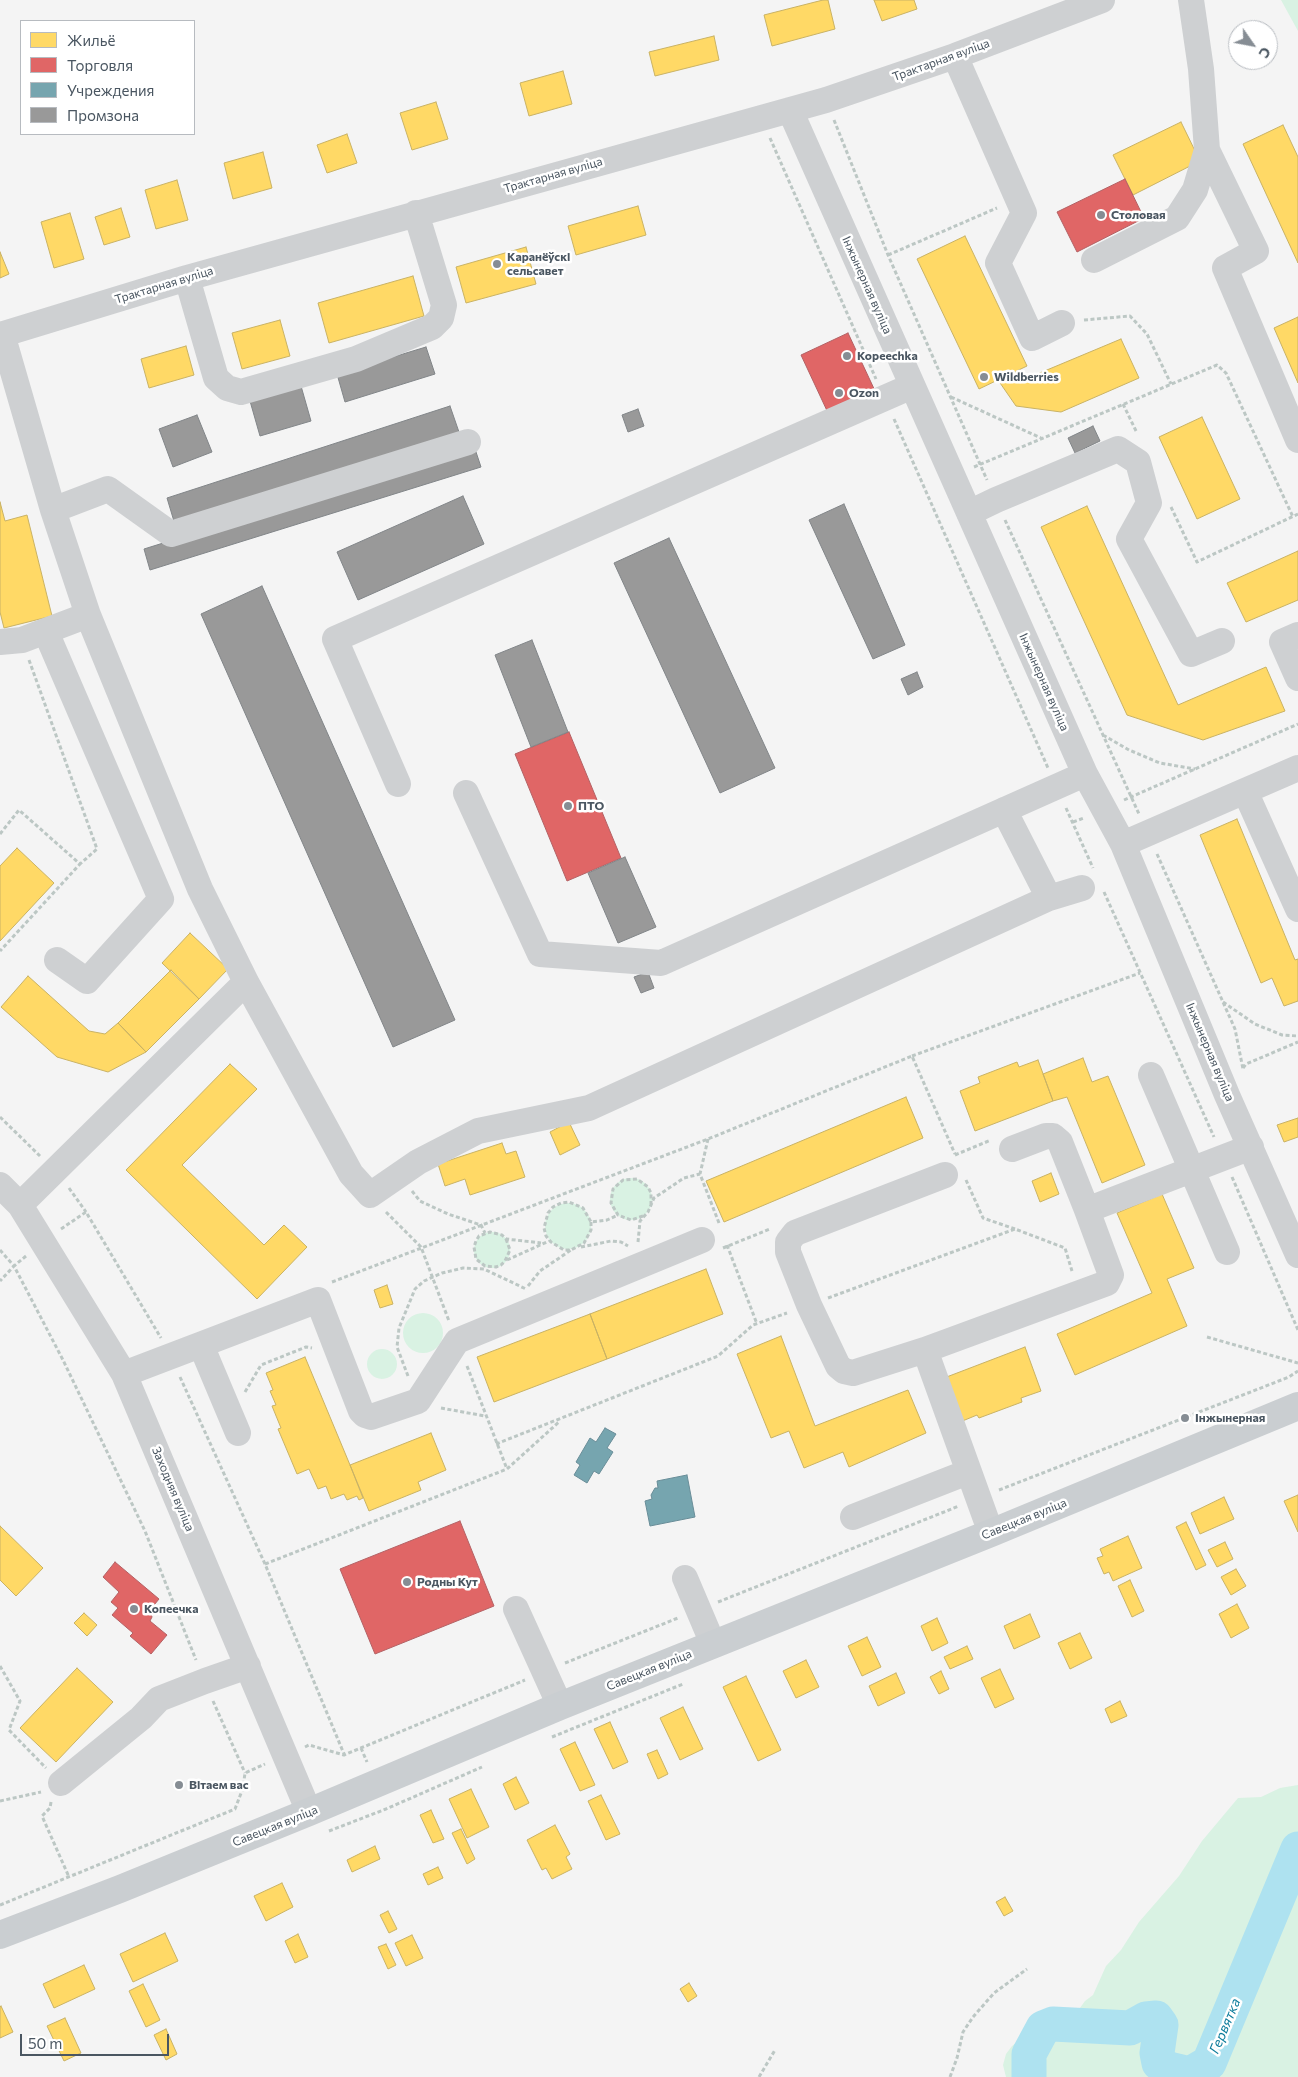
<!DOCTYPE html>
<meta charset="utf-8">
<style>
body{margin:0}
#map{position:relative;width:1298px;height:2077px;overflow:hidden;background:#f4f4f4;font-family:Commissioner,sans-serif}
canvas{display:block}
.legend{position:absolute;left:20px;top:20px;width:175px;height:115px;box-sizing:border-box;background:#fff;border:1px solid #b7bbc0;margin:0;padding:6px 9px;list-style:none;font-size:15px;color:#4a5661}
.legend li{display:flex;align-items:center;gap:10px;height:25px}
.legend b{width:25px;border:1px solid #b7bbc0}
.north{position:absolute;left:1228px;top:20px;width:50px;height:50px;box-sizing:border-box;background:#fff;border:1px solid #b7bbc0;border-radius:50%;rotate:123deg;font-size:14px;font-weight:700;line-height:20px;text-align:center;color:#4a5661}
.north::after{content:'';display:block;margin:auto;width:18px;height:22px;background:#868d94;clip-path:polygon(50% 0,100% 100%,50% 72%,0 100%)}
.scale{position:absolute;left:20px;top:2034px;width:149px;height:22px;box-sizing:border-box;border:2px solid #4a5661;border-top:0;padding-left:6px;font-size:15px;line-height:18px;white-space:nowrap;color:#4a5661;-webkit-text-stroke:4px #fff;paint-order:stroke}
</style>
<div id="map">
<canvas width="1298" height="2077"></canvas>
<ul class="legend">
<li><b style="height:14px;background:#ffd966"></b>Жильё</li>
<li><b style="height:14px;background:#e06666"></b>Торговля</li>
<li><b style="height:14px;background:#76a5af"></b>Учреждения</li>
<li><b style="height:14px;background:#999"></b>Промзона</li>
</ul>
<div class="north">С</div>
<div class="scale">50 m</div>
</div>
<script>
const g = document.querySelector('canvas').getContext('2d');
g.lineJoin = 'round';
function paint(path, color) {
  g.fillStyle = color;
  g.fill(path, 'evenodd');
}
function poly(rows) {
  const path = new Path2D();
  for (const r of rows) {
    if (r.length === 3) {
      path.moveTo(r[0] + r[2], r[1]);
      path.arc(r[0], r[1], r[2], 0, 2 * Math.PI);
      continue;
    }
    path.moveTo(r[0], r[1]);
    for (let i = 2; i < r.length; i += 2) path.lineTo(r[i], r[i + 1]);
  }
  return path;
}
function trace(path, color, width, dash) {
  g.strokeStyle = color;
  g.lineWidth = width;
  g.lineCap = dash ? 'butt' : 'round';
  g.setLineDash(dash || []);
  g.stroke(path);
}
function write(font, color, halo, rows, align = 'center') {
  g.font = font + ' Commissioner,sans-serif';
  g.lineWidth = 5;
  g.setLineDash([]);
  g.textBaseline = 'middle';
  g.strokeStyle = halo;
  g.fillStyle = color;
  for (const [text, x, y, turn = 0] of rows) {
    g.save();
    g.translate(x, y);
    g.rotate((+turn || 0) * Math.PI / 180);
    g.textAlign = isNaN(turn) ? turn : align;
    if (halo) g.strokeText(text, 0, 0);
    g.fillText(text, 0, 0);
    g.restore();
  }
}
paint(poly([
 [1281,0,1298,0,1298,31],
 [631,1199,21],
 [568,1226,23],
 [492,1250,18],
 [423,1333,20],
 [382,1364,15],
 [1298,1785,1298,2077,1006,2077,1003,2065,1006,2054,1012,2046,1021,2039,1042,2031,1064,2027,1072,2019,1085,2001,1093,1995,1106,1966,1121,1950,1139,1922,1179,1876,1202,1841,1238,1798,1261,1797,1280,1788]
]), '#d9f2e3');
const homes = poly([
 [823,0,828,0,835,29,772,46,764,15,823,0],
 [874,0,914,0,917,9,882,21,874,0],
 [714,36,719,60,655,76,649,52,714,36],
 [563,71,572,104,529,116,520,83,563,71],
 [436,102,448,139,412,150,400,113,436,102],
 [1181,122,1200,161,1133,195,1113,155,1181,122],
 [1283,125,1298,157,1298,263,1243,144,1283,125],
 [347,134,357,163,327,173,317,145,347,134],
 [263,152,272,188,233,199,224,163,263,152],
 [177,180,188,220,156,229,145,190,177,180],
 [638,206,646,235,576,255,568,226,638,206],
 [121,208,130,237,104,245,95,217,121,208],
 [70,213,84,259,54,268,41,222,70,213],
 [965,236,1027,366,979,389,917,259,965,236],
 [526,247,536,284,466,303,456,267,526,247],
 [0,252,9,274,0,278,0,252],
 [413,276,424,316,329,343,318,303,413,276],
 [1298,317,1298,383,1274,328,1298,317],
 [280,320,290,356,242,369,232,333,280,320],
 [1121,339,1139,378,1061,412,1016,406,998,380,1018,371,1023,380,1121,339],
 [186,346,194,375,149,388,141,359,186,346],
 [1202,417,1240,499,1197,519,1159,437,1202,417],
 [0,502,5,521,27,515,52,616,4,628,0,612,0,502],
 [1087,506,1178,705,1266,667,1285,711,1203,740,1127,715,1041,527,1087,506],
 [1298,551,1298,600,1246,622,1227,583,1298,551],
 [1237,819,1295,960,1298,959,1298,1001,1284,1006,1272,978,1261,983,1200,835,1237,819],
 [17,848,54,883,0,941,0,866,17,848],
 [190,933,228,969,199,999,162,963,190,933],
 [171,970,199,999,146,1052,118,1023,171,970],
 [28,976,89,1031,105,1034,118,1023,146,1052,108,1072,57,1057,1,1007,28,976],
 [1083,1058,1092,1082,1108,1076,1145,1165,1102,1183,1067,1097,1053,1101,1043,1074,1083,1058],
 [1038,1060,1053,1101,975,1131,960,1091,980,1083,978,1077,1017,1062,1019,1067,1038,1060],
 [230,1064,257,1089,182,1165,264,1245,284,1225,307,1247,257,1299,126,1170,230,1064],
 [906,1097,923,1138,724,1222,706,1181,906,1097],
 [1298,1118,1298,1137,1284,1142,1277,1125,1298,1118],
 [569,1122,580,1145,560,1155,550,1132,569,1122],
 [502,1143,506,1154,516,1151,525,1177,470,1195,465,1179,445,1186,438,1164,502,1143],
 [1051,1173,1059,1194,1040,1202,1032,1181,1051,1173],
 [1162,1194,1194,1268,1167,1279,1187,1326,1075,1375,1057,1334,1152,1293,1117,1213,1162,1194],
 [706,1269,723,1314,607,1359,590,1314,706,1269],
 [387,1285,393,1304,380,1308,374,1290,387,1285],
 [590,1314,607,1359,494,1402,477,1357,590,1314],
 [781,1336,815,1426,908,1390,926,1433,849,1467,843,1452,804,1468,789,1431,771,1438,737,1354,781,1336],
 [1025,1347,1041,1391,1021,1398,1022,1402,979,1418,977,1415,960,1422,944,1378,1025,1347],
 [305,1357,350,1465,363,1498,359,1500,357,1496,347,1500,344,1494,331,1499,326,1486,318,1489,309,1469,297,1474,278,1429,281,1428,272,1406,276,1405,270,1391,273,1390,266,1373,305,1357],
 [431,1433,446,1470,418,1482,421,1490,369,1511,350,1465,431,1433],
 [1298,1495,1298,1532,1284,1501,1298,1495],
 [1224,1497,1234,1519,1200,1534,1191,1513,1224,1497],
 [1186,1522,1206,1565,1196,1570,1176,1527,1186,1522],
 [0,1526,43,1568,16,1596,0,1580,0,1526],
 [1128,1536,1142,1568,1113,1581,1109,1572,1104,1574,1097,1558,1103,1556,1100,1549,1128,1536],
 [1225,1542,1233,1559,1217,1567,1208,1550,1225,1542],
 [1236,1569,1246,1586,1231,1595,1221,1577,1236,1569],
 [1130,1580,1144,1611,1132,1617,1118,1586,1130,1580],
 [1237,1604,1249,1628,1231,1638,1219,1614,1237,1604],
 [84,1613,97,1625,87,1636,74,1623,84,1613],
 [1030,1614,1040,1637,1014,1649,1004,1626,1030,1614],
 [937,1618,948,1643,932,1651,921,1626,937,1618],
 [1080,1633,1092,1658,1070,1669,1058,1643,1080,1633],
 [867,1637,881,1667,862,1676,848,1646,867,1637],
 [967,1646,973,1659,950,1669,944,1657,967,1646],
 [806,1660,819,1687,796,1698,783,1671,806,1660],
 [77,1668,113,1702,56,1762,20,1728,77,1668],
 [1000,1669,1014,1699,995,1708,981,1678,1000,1669],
 [941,1671,949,1689,939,1694,930,1677,941,1671],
 [896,1673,905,1693,878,1706,869,1686,896,1673],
 [746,1676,781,1750,758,1761,723,1687,746,1676],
 [1120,1701,1127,1716,1111,1723,1105,1709,1120,1701],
 [683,1707,703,1749,680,1760,660,1718,683,1707],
 [610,1722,628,1762,613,1769,594,1729,610,1722],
 [575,1742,595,1785,580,1791,560,1749,575,1742],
 [657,1750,668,1774,658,1779,647,1754,657,1750],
 [516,1777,529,1803,515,1810,503,1784,516,1777],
 [471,1789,489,1827,467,1838,449,1799,471,1789],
 [601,1795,620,1834,606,1840,588,1801,601,1795],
 [431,1810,444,1839,433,1843,420,1815,431,1810],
 [555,1825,570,1854,566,1857,572,1869,552,1879,546,1868,542,1870,527,1840,555,1825],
 [461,1829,475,1859,467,1864,452,1833,461,1829],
 [375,1846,380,1859,352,1872,347,1860,375,1846],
 [438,1867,443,1878,428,1885,423,1874,438,1867],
 [282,1883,293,1907,266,1921,254,1896,282,1883],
 [1005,1897,1013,1911,1004,1916,996,1902,1005,1897],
 [388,1911,397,1929,389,1933,380,1915,388,1911],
 [165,1933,178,1961,133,1982,120,1954,165,1933],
 [298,1934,308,1957,295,1963,285,1941,298,1934],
 [412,1935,423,1958,406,1966,395,1943,412,1935],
 [386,1944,396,1965,388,1969,378,1947,386,1944],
 [84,1965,95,1989,54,2008,43,1984,84,1965],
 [689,1983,697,1996,688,2002,680,1989,689,1983],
 [143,1984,160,2020,146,2027,129,1991,143,1984],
 [1,2006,13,2032,0,2038,0,2007,1,2006],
 [65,2018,81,2053,64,2061,47,2026,65,2018],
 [166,2029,177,2054,166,2060,154,2035,166,2029]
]);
paint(homes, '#ffd966');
trace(homes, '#c9b264', 1);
const shops = poly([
 [1125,179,1144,218,1077,252,1057,212,1125,179],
 [848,333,876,393,829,415,801,355,848,333],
 [569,732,621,858,567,881,515,754,569,732],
 [460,1521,494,1606,375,1654,340,1569,460,1521],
 [115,1562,159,1599,150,1610,152,1617,150,1621,167,1635,151,1654,130,1636,133,1633,112,1615,118,1608,111,1602,119,1592,103,1577,115,1562]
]);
paint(shops, '#e06666');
trace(shops, '#b36164', 1);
const public = poly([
 [605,1428,616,1434,607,1448,613,1452,599,1474,594,1471,587,1483,574,1475,580,1465,576,1462,590,1438,596,1442,605,1428],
 [687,1475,695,1517,650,1526,645,1501,652,1499,651,1495,655,1488,658,1488,657,1481,687,1475]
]);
paint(public, '#76a5af');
trace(public, '#698d98', 1);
const industry = poly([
 [426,347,435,374,345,402,337,374,426,347],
 [301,386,311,421,260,436,250,401,301,386],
 [450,406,460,435,176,528,167,498,450,406],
 [638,409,644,426,628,432,622,415,638,409],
 [197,415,212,452,173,467,159,429,197,415],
 [1093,426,1100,441,1075,453,1068,438,1093,426],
 [474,446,481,467,150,570,144,549,474,446],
 [463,496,484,544,358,600,337,552,463,496],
 [844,504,905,645,873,659,809,520,844,504],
 [669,538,775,768,720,793,614,563,669,538],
 [262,586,455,1020,393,1047,201,614,262,586],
 [532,640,568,732,531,747,495,655,532,640],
 [917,672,923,687,908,695,901,679,917,672],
 [625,857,656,927,618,943,588,873,625,857],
 [648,972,654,988,641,993,634,977,648,972]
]);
paint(industry, '#999');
trace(industry, '#818588', 1);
trace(poly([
 [1029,2077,1029,2054,1043,2028,1053,2024,1130,2028,1146,2019,1156,2018,1161,2025,1157,2053,1159,2063,1169,2069,1190,2074,1209,2063,1298,1849]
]), '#aee2f0', 35);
trace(poly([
 [834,120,888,255,987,480],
 [770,138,876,379],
 [888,255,997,208],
 [1084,320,1130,316,1147,334,1171,384],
 [951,397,1041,438],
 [1123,404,1137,433],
 [894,419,1048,768],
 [974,467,1217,365,1226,373,1293,517],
 [1171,507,1197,562,1298,514],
 [1005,520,1139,814],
 [29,660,97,849,80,864],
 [1103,735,1129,750,1160,763,1195,769],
 [1124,800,1298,724],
 [1066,808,1093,868],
 [1073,822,1084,818],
 [0,834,19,810,80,864,0,951],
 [1157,854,1235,1029,1243,1069],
 [1104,892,1214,1137],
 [1223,1002,1255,1024,1282,1035,1298,1036],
 [912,1056,1140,973],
 [1243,1068,1246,1064,1298,1042],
 [0,1117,40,1156],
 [708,1139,700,1174,719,1223],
 [955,1155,991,1140],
 [1232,1177,1298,1330],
 [966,1180,983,1218,1015,1229],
 [69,1188,86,1212],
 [412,1191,420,1201,448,1214,481,1225,485,1233],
 [386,1212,421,1247,449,1321],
 [643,1216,631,1220,618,1215,611,1203,613,1189,623,1180,637,1179,648,1187,651,1193,651,1206],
 [591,1222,591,1230,584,1243,571,1250,564,1250,551,1242,546,1236,544,1228,548,1213,553,1207,561,1203,569,1202,583,1208,591,1222,607,1220,618,1215],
 [61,1229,86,1212,161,1338],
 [506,1239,510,1250,505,1261,501,1265,496,1267,485,1266,476,1259,474,1247,476,1241,479,1236,490,1232,502,1235,506,1239,541,1243],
 [638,1242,640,1221,648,1212,654,1198,684,1178,700,1174],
 [727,1245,757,1324],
 [581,1247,611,1241,621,1242,628,1246],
 [723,1248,770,1229],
 [0,1250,14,1266,0,1281],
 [26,1256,14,1266,63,1360,145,1531,196,1660],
 [507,1260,549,1241],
 [332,1282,708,1139,912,1056,955,1154],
 [528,1286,540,1271,571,1250],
 [828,1298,1015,1229,1065,1248,1072,1271],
 [1207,1337,1298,1363],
 [467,1366,507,1469],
 [408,1376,397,1347,399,1328,415,1289,424,1281,442,1273,463,1268,484,1269,526,1289],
 [180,1377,265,1564,344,1754],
 [245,1392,261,1365,306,1347,312,1348],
 [441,1408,485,1416],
 [496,1444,718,1356,753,1325,787,1313],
 [999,1490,1289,1377,1298,1371],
 [265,1564,507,1469,560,1421],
 [718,1602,959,1506],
 [565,1663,678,1618],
 [0,1666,20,1701,9,1730,46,1768],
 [213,1701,245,1773],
 [552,1737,683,1684],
 [305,1747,309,1745,344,1755,525,1680],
 [361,1748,367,1762],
 [0,1801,41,1792],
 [51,1802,50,1808,42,1816,69,1877],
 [329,1831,386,1809,482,1767],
 [0,1905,235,1809,243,1788,245,1773,265,1764],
 [759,2077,775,2050],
 [950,2077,957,2058,963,2032,973,2017,994,1993,1027,1969]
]), '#bcc7c4', 3, [4, 2.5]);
trace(poly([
 [1191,0,1201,69,1207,150,1256,251,1225,268,1298,440],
 [955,56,1024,213,998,263,1032,338,1062,323],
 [790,110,1085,774,1123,844,1227,1095,1298,1255],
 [1094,260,1177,218,1195,190,1207,150],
 [187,278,216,378,227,388,241,392,356,359,432,327,441,318,444,305,416,213],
 [2,334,53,510,88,615,200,889,246,982,351,1174,370,1195,418,1162,478,1131,589,1108,1049,898,1082,888],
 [0,335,187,278,826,100,955,56,1102,0],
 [53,510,108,489,171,534,468,442],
 [969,513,996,500,1118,449,1138,462,1149,503,1129,539,1191,654,1222,641],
 [46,632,161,899,87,981,57,960],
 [1298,635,1282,642,1298,678],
 [0,642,22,640,88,615],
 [398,784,335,639,912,386],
 [1245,791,1298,768],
 [466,793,540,954,661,963,1085,774],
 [1004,810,1049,898],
 [1123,844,1245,791,1298,909],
 [1151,1075,1227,1252],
 [0,1185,20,1205,124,1374,309,1812],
 [20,1205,246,982],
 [1087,1210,1251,1147],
 [201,1345,238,1433],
 [925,1350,853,1373,844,1371,838,1366,809,1305,788,1252,788,1242,795,1233,945,1175],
 [124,1374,318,1300,361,1411,365,1415,371,1417,418,1401,457,1341,702,1240],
 [853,1517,968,1472],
 [991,1533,925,1350,1107,1283,1111,1275,1087,1210,1060,1142,1053,1136,1046,1136,1012,1149],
 [685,1578,713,1644],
 [516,1609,560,1706],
 [61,1783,141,1718,159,1699,205,1681,248,1666]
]), '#ced0d2', 26);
trace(poly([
 [0,1935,120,1889,309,1812,560,1706,991,1533,1298,1406]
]), '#caced1', 28);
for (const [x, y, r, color] of [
 [1101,215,5,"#868d94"],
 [497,264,5,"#868d94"],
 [847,356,5,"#868d94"],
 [984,377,5,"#868d94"],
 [839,393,5,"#868d94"],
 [568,806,5,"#868d94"],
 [1185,1418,5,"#868d94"],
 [407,1582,5,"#868d94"],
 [134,1609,5,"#868d94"],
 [179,1785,5,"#868d94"]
]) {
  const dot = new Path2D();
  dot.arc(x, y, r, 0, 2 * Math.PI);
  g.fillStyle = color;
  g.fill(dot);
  trace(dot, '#fff', 2);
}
write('12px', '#4a5661', '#fff', [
 ["Трактарная вуліца",941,60,-20],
 ["Трактарная вуліца",553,175,-16],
 ["Трактарная вуліца",164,285,-17],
 ["Інжынерная вуліца",867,285,66],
 ["Інжынерная вуліца",1044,682,66],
 ["Інжынерная вуліца",1210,1052,67],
 ["Заходняя вуліца",173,1489,67],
 ["Савецкая вуліца",1024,1519,-22],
 ["Савецкая вуліца",649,1670,-22],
 ["Савецкая вуліца",275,1826,-22]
]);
write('bold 12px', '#4a5661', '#fff', [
 ["Столовая",1111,215],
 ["Каранёўскі",507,257],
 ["сельсавет",507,271],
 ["Kopeechka",857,356],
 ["Wildberries",994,377],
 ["Ozon",849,393],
 ["ПТО",578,806],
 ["Інжынерная",1195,1418],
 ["Родны Кут",417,1582],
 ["Копеечка",144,1609],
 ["Вітаем вас",189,1785]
], 'left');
write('italic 14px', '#0c7c9b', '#fff', [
 ["Гервятка",1225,2026,-67]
]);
</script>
